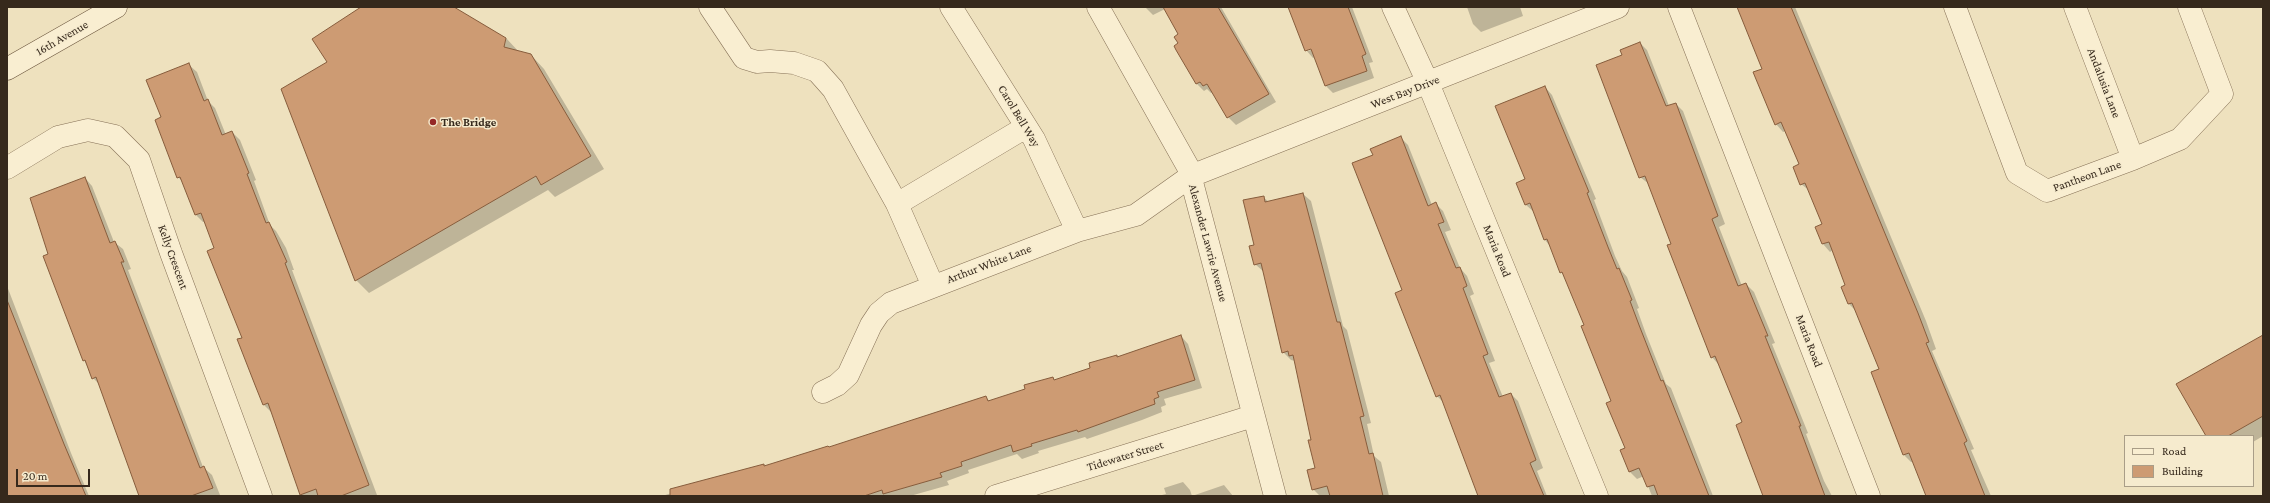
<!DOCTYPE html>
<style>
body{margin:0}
#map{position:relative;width:2270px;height:503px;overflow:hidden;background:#eee1be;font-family:"Crimson Pro",serif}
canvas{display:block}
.frame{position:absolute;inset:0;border:8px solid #36291c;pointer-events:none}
.legend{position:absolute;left:2124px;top:435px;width:130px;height:52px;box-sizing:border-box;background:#f6ebce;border:1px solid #a99d87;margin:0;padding:5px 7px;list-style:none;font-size:12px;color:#36291c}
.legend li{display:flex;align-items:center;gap:8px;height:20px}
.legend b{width:20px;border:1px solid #a99d87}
.scale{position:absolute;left:16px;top:469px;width:74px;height:18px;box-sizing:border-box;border:2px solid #36291c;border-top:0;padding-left:5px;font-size:12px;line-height:14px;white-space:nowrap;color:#36291c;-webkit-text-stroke:3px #f6ebce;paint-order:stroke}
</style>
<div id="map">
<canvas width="2270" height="503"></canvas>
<div class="frame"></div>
<ul class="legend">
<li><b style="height:5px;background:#f9eed1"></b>Road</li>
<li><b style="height:11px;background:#cd9b73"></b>Building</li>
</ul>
<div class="scale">20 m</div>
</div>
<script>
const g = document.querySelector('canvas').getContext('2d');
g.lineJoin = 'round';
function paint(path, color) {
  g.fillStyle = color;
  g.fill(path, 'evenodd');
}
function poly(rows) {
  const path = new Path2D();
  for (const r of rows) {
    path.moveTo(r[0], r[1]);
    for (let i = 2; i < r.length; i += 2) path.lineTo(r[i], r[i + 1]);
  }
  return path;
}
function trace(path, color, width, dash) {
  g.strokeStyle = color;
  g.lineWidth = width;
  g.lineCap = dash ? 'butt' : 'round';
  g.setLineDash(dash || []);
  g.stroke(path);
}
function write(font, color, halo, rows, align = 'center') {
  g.font = font + ' "Crimson Pro",serif';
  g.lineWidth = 3;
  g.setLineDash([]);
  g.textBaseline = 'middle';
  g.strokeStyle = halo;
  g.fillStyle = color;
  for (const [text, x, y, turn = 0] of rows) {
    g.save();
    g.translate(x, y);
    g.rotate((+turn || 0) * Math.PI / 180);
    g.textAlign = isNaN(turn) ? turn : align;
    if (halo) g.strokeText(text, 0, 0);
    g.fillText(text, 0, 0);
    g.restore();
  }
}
paint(poly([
 [363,7,452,7,506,38,519,52,531,55,544,69,604,169,555,197,548,190,369,293,356,280,328,62],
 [1145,7,1221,7,1276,102,1236,125,1228,117,1213,92,1211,93,1207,89,1204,91,1197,84,1177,50,1180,44,1179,35,1165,9,1153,15],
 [1289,7,1352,7,1373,62,1369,63,1374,78,1333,93,1326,86,1315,57,1313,58,1306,50],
 [1316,48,1308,51,1308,49],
 [1467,7,1520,7,1523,16,1481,32,1473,24],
 [1738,7,1795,7,1926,321,1936,349,1932,351,1974,449,1971,450,1991,496,1930,496,1913,462,1911,462,1904,455,1895,433,1880,369,1856,311,1849,304,1847,286,1833,250,1830,252,1823,244,1816,227,1823,225,1810,191,1801,184,1800,165,1786,131,1783,132,1776,124,1763,69],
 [1640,43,1647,50,1669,106,1676,104,1683,111,1725,224,1719,227,1742,286,1746,284,1754,292,1775,343,1772,344,1808,433,1806,434,1824,481,1832,496,1765,496,1743,423,1719,365,1712,357,1673,244,1649,184,1640,177,1623,56],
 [189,65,197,72,208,101,215,108,226,135,232,132,240,140,256,180,254,181,270,225,276,231,286,248,294,270,292,270,377,495,302,496,272,413,264,405,256,385,216,249,205,222,203,222,196,215,183,182,178,177,163,118],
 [1545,87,1552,95,1596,199,1594,200,1615,256,1622,271,1627,277,1639,308,1637,309,1646,334,1666,384,1671,388,1713,496,1652,496,1644,476,1637,479,1629,471,1626,449,1612,401,1585,326,1565,276,1561,272,1550,246,1545,240,1534,212,1526,205,1518,183,1526,180],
 [1400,137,1408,145,1432,205,1436,204,1443,211,1451,230,1445,232,1460,268,1467,276,1474,294,1470,296,1495,361,1489,363,1503,397,1511,394,1518,401,1543,468,1537,471,1547,496,1479,496,1445,404,1437,396,1404,290,1374,155],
 [85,178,92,186,114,242,123,249,131,269,128,270,203,467,212,475,220,495,140,496,99,384,93,378,84,360,50,254],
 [1303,194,1311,201,1343,326,1347,330,1371,423,1367,424,1374,456,1381,462,1389,496,1320,496,1313,489,1316,468,1312,440,1295,361,1291,360,1283,352,1264,272,1255,264,1256,246,1263,197,1269,202],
 [7,286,71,453,89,496,11,496,7,469],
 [1181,336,1188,344,1202,388,1164,399,1166,405,1161,407,1162,412,1142,420,1087,439,1085,437,1038,451,1039,453,1022,459,1017,454,968,470,969,473,947,481,949,485,910,496,662,496,763,465,765,467,829,448,986,397,990,402,1027,390,1052,378,1055,381,1091,369,1117,356,1118,357],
 [2263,336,2263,436,2253,442,2253,436,2207,436],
 [1183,482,1190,490,1192,496,1224,485,1233,496,1158,496,1166,494,1164,488]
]), '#0003');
const building = poly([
 [361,7,454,7,506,38,504,47,531,54,591,156,541,185,536,176,355,281,281,89,327,62,312,39,361,7],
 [1163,7,1218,7,1269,94,1227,118,1207,84,1203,86,1200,82,1196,84,1176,50,1174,46,1178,43,1174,37,1178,34,1163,7],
 [1288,7,1348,7,1366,54,1362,56,1367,71,1325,86,1311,49,1305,51,1288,7],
 [1737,7,1791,7,1918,313,1929,342,1926,343,1967,441,1964,443,1985,496,1926,496,1909,453,1903,455,1871,372,1879,369,1852,303,1848,304,1841,287,1845,285,1829,242,1822,244,1815,227,1822,224,1805,183,1800,185,1793,167,1799,164,1781,122,1775,125,1753,72,1762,69,1737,7],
 [1640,42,1666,106,1676,103,1718,216,1712,219,1738,286,1746,283,1768,336,1765,336,1801,426,1799,426,1825,496,1763,496,1736,425,1742,422,1715,356,1711,358,1667,245,1671,244,1645,176,1639,178,1596,65,1622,55,1620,50,1640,42],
 [189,63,204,101,208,99,222,135,232,131,249,173,247,174,266,223,269,222,287,262,285,263,369,485,341,496,318,496,316,489,300,495,268,403,263,405,255,385,237,339,242,338,207,251,214,248,201,213,195,215,180,177,177,178,155,120,161,117,146,80,189,63],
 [1545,86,1589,192,1587,193,1608,247,1617,269,1619,268,1632,300,1630,301,1639,325,1661,381,1663,380,1709,496,1658,496,1654,485,1647,487,1639,468,1629,472,1620,450,1625,448,1606,403,1611,401,1581,326,1584,325,1562,272,1560,273,1547,239,1544,240,1530,203,1525,205,1516,183,1525,179,1495,106,1545,86],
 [1401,136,1428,206,1436,202,1444,222,1438,224,1456,268,1460,267,1467,286,1463,288,1488,354,1483,356,1499,397,1511,393,1536,460,1530,463,1544,496,1478,496,1440,395,1436,397,1395,293,1402,290,1352,163,1373,155,1370,149,1401,136],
 [85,177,110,243,115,241,124,262,121,262,200,468,204,466,213,488,191,496,139,496,96,377,92,379,85,360,83,361,43,256,48,254,30,198,85,177],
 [1303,193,1330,296,1337,322,1340,322,1364,416,1360,417,1369,454,1373,453,1383,496,1330,496,1327,486,1312,490,1307,470,1315,468,1308,440,1311,440,1293,355,1289,356,1288,351,1282,353,1261,263,1254,265,1249,246,1254,245,1243,200,1264,196,1265,202,1303,193],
 [7,300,64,444,86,496,7,496,7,300],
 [1181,335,1195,380,1157,392,1159,397,1154,399,1155,404,1078,432,1077,430,1031,444,1032,446,1013,452,1011,445,961,462,962,466,940,473,942,477,883,494,882,490,864,496,670,496,670,489,764,464,764,466,828,446,829,447,986,396,988,401,1025,389,1024,385,1053,377,1054,380,1090,368,1089,363,1117,355,1117,357,1181,335],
 [2263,335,2263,416,2228,436,2206,436,2176,384,2263,335]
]);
paint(building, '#cd9b73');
trace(building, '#865c3c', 1);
const street = poly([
 [710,7,744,58,757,62,770,61,794,63,817,71,833,89,897,204,933,286],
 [951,7,1034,139,1077,231],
 [1098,7,1188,167,1275,496],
 [1393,7,1428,83,1597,496],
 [1679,7,1869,496],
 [1955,7,2017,173,2047,191,2133,159,2180,139,2222,94,2189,7],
 [2075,7,2133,159],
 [7,168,58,137,88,130,115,136,139,160,171,253,261,496],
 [897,204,1026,127],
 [823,392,837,385,848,375,871,325,879,313,891,303,1077,231,1136,215,1191,176,1618,7],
 [996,496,1253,416]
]);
const secondary = poly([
 [7,69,116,7]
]);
trace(street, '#867157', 23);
trace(secondary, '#68523a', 23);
trace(street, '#f9eed1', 22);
trace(secondary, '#f9eed1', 22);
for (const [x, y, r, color] of [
 [433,122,4,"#962826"]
]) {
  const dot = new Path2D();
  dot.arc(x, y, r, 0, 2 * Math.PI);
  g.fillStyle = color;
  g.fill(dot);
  trace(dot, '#f6ebce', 1.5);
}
write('12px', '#36291c', '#f6ebce', [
 ["16th Avenue",62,38,-30],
 ["Andalusia Lane",2104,83,69],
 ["West Bay Drive",1405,92,-21],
 ["Carol Bell Way",1019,116,59],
 ["Pantheon Lane",2087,176,-20],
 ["Alexander Lawrie Avenue",1208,243,75],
 ["Maria Road",1497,251,68],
 ["Kelly Crescent",173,257,70],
 ["Arthur White Lane",989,264,-21],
 ["Maria Road",1809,341,69],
 ["Tidewater Street",1125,456,-17]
]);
write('bold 12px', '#36291c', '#f6ebce', [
 ["The Bridge",441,122]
], 'left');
</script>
